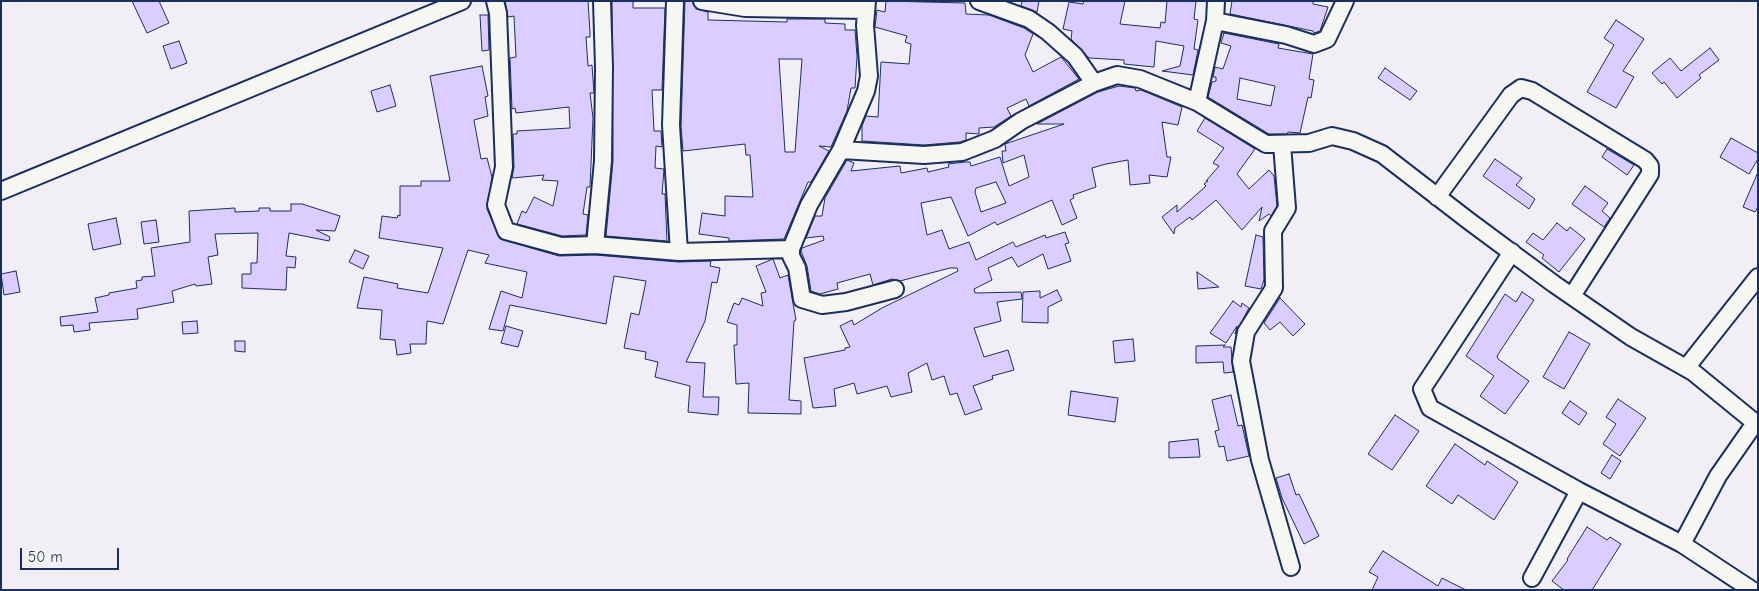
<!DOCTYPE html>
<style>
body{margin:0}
#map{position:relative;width:1759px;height:591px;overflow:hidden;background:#f1eef5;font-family:"Comic Neue",sans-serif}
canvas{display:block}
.frame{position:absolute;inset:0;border:2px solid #1b2f5e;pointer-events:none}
.scale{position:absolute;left:20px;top:548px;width:99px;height:22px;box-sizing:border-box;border:2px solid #1b2f5e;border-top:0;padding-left:6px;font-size:15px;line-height:18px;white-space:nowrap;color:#1b2f5e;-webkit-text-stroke:4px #f6f6f2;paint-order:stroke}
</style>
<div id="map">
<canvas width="1759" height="591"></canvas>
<div class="frame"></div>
<div class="scale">50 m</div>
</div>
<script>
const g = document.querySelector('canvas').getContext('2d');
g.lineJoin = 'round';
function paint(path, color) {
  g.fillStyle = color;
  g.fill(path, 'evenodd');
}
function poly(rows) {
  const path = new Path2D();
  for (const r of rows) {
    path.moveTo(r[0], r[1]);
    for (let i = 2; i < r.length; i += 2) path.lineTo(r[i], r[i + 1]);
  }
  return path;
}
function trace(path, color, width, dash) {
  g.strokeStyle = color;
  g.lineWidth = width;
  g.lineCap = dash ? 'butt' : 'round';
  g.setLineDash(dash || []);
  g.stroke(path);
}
const building = poly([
 [132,1,159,1,169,23,147,33,132,1],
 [505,1,588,1,590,32,590,37,586,37,588,66,592,65,594,93,590,93,593,118,590,187,587,187,583,214,588,215,586,235,562,236,517,224,522,211,526,213,534,197,553,206,558,181,542,180,544,175,512,178,514,167,513,134,517,134,517,131,570,128,569,107,516,113,515,108,512,109,510,58,516,57,514,16,508,17,505,1],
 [612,1,633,1,633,8,665,8,662,90,652,90,654,131,661,131,662,147,656,146,655,168,664,169,662,194,665,194,667,241,606,236,613,161,612,1],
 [685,1,692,1,696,9,708,12,708,20,787,22,787,19,825,19,825,23,845,24,845,30,855,30,857,56,855,88,851,88,847,111,831,147,819,146,829,151,811,182,808,182,784,239,729,241,729,238,699,234,702,213,725,216,725,196,753,197,750,155,746,155,745,144,683,151,681,127,685,1],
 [779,59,802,59,795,152,785,152,779,59],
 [886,1,965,3,966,14,989,15,1024,28,1033,34,1025,55,1033,72,1061,57,1079,79,1029,106,1026,99,1007,108,1011,116,994,127,979,128,979,134,966,133,966,140,960,142,924,145,862,141,862,126,866,116,878,117,881,62,909,64,911,44,905,42,907,36,875,27,877,10,885,12,886,1],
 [1022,1,1039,1,1037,12,1021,6,1022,1],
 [1084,1,1125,1,1120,24,1160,28,1161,22,1165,23,1167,1,1196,1,1194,19,1198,20,1194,49,1198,50,1193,75,1162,71,1180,66,1184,46,1156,41,1154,67,1124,64,1124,60,1089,58,1071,39,1072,31,1063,29,1069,2,1083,4,1084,1],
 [1232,1,1313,1,1313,4,1328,7,1320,31,1314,33,1313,31,1230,14,1232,1],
 [480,15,488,15,489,50,482,51,480,15],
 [1616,20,1644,39,1623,71,1634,77,1616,108,1587,92,1614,45,1604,38,1616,20],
 [1224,33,1279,44,1278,48,1313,54,1309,79,1314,80,1311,98,1308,97,1300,133,1288,132,1287,134,1269,134,1208,97,1212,82,1216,81,1216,77,1213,77,1215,67,1223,69,1231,46,1221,43,1224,33],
 [1240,78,1275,86,1271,106,1237,99,1240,78],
 [179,41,187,63,171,69,163,46,179,41],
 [1710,48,1719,60,1699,75,1701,78,1677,98,1664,82,1662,84,1652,73,1670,58,1681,71,1710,48],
 [482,66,488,96,485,97,488,116,474,120,481,159,487,158,492,177,487,209,500,239,559,256,595,255,678,262,711,261,710,266,720,268,717,283,712,282,705,321,686,362,705,363,703,397,719,397,718,415,688,412,690,386,655,377,658,362,645,359,646,352,624,348,631,313,639,315,646,281,614,276,606,324,510,305,503,331,489,329,501,291,522,298,527,272,485,263,489,255,468,250,443,324,427,321,426,344,410,344,411,353,397,355,395,340,380,339,382,310,357,308,364,277,398,284,397,288,428,293,443,248,379,238,382,216,397,218,398,215,400,216,400,186,421,186,421,181,450,181,430,76,482,66],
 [1385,68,1417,91,1410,100,1378,78,1385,68],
 [390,85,396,106,377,112,371,91,390,85],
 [1119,86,1135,88,1136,91,1141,90,1182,107,1178,125,1162,122,1167,157,1171,157,1167,177,1149,175,1150,183,1130,185,1128,160,1106,164,1092,168,1096,187,1073,195,1074,198,1070,200,1077,218,1062,225,1052,200,997,225,995,222,968,236,951,197,921,203,927,235,942,230,949,249,969,242,976,260,1013,242,1016,247,1045,235,1046,238,1065,232,1069,243,1065,244,1071,261,1048,269,1043,254,1018,267,1012,257,988,268,992,280,974,289,975,293,1021,292,1022,299,997,302,1001,321,974,328,984,357,1008,350,1014,370,992,376,993,379,973,386,982,409,965,415,957,393,950,395,944,376,932,380,927,363,908,373,912,392,891,397,887,386,857,394,854,383,834,389,836,406,813,408,804,358,845,350,845,348,850,347,840,326,852,320,854,325,882,308,958,271,957,268,950,268,900,281,892,279,873,285,870,274,837,283,838,289,820,294,811,291,807,266,801,251,802,248,824,240,823,236,806,238,815,216,822,216,825,198,847,160,854,163,851,171,900,166,901,173,927,168,928,172,949,167,948,164,965,162,970,162,971,166,1000,157,1009,186,1029,177,1024,155,1003,163,1002,151,1006,151,1005,144,1064,124,1037,124,1098,92,1119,86],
 [996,182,1006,203,981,212,975,192,976,188,996,182],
 [1205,118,1255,149,1237,174,1249,189,1269,170,1274,176,1277,206,1271,216,1269,214,1259,221,1262,207,1242,230,1216,200,1192,220,1190,217,1175,228,1174,234,1162,217,1177,205,1177,212,1206,186,1204,184,1208,181,1206,181,1219,166,1213,163,1224,148,1197,131,1205,118],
 [1731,138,1758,153,1758,159,1749,174,1720,157,1731,138],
 [1607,149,1634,165,1627,175,1602,157,1607,149],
 [1495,159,1522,178,1516,185,1535,199,1529,209,1483,176,1495,159],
 [1758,172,1758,207,1755,212,1743,207,1758,172],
 [1585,186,1608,203,1602,211,1610,218,1604,227,1572,204,1585,186],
 [291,204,302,204,340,216,335,231,316,230,330,237,329,241,289,233,286,256,296,257,295,268,287,267,286,290,242,288,242,274,251,274,251,263,257,263,258,233,215,234,218,255,208,257,212,284,196,286,195,284,172,291,174,302,137,309,138,319,89,323,90,330,74,332,73,325,61,326,60,317,98,312,95,298,109,295,109,293,137,288,136,281,142,280,142,277,155,276,151,248,190,242,189,211,235,208,235,212,259,211,259,208,270,208,270,211,291,211,291,204],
 [116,218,121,244,93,250,88,224,116,218],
 [156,220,159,242,144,244,141,222,156,220],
 [1557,223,1567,231,1570,227,1585,239,1559,272,1542,258,1544,255,1526,242,1533,233,1543,240,1557,223],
 [1256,235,1263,237,1264,280,1261,289,1245,286,1256,235],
 [355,250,369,256,363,269,349,262,355,250],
 [773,259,780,278,788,275,796,320,794,321,789,400,801,401,801,414,748,413,749,383,736,384,734,345,737,345,737,325,727,322,734,303,739,305,742,298,763,306,761,293,766,292,756,266,773,259],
 [16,271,20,292,4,295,1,274,16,271],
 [1197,272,1219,287,1198,289,1197,272],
 [1057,290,1062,300,1048,307,1048,323,1022,322,1023,292,1040,291,1040,298,1057,290],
 [1522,292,1534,300,1497,356,1498,359,1529,381,1505,414,1480,396,1494,376,1466,356,1505,294,1516,302,1522,292],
 [1280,298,1305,324,1293,336,1280,322,1270,330,1264,323,1280,298],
 [1233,301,1241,307,1242,303,1249,308,1235,334,1237,326,1226,343,1210,333,1233,301],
 [197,321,198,333,183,334,182,322,197,321],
 [506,326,523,331,518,347,501,343,506,326],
 [1569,332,1590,344,1564,389,1543,377,1569,332],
 [1133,339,1135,361,1115,363,1113,341,1133,339],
 [235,341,245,341,245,352,235,351,235,341],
 [1225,345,1223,347,1231,347,1233,372,1224,373,1223,362,1196,363,1196,346,1225,345],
 [1071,391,1118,398,1115,422,1068,415,1071,391],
 [1231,395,1238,426,1242,425,1249,456,1227,461,1224,446,1219,447,1215,431,1219,430,1212,400,1231,395],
 [1618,399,1646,418,1620,456,1603,444,1616,424,1606,417,1618,399],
 [1570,401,1587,413,1579,425,1562,413,1570,401],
 [1395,415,1419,431,1392,470,1368,454,1395,415],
 [1198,439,1200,457,1169,458,1169,442,1198,439],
 [1455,444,1485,465,1487,461,1518,482,1494,520,1458,495,1452,504,1426,486,1455,444],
 [1612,455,1621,461,1610,479,1601,473,1612,455],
 [1289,474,1296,495,1299,494,1319,536,1304,544,1282,498,1276,478,1289,474],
 [1587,527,1607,540,1610,537,1621,544,1592,590,1564,590,1552,581,1568,560,1567,559,1587,527],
 [1383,551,1438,586,1442,578,1466,590,1372,590,1378,577,1369,572,1383,551]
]);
paint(building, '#dbcdff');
trace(building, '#1b2f5e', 1);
const street = poly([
 [495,1,498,13,504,167,496,205,506,231,561,246,595,245,679,252,791,249],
 [675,1,671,125,679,252],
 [702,1,745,8,866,10],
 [867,1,865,25,869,76,866,91,841,150,809,205,791,249,791,256,797,268,802,299,822,305,846,302,895,289],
 [979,1,1029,19,1048,32,1075,56,1094,83],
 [1215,21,1286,35,1314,44,1327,39,1345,1],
 [1197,102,1215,21,1216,1],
 [1282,144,1287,208,1273,231,1274,288,1246,332,1241,361,1260,460,1291,567],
 [841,150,924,155,962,152,995,139,1021,121,1094,83,1117,75,1140,79,1197,102,1266,144,1309,143,1332,136,1353,141,1382,154,1469,221,1554,284,1631,337,1693,372,1758,425],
 [1,191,462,1],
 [1437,197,1511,95,1521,88,1532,91,1645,160,1650,166,1650,174,1572,296],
 [595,245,603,161,604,67,602,1],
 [1512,252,1422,389,1430,408,1579,491,1682,544,1752,590],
 [1686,368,1758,277],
 [1682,544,1718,476,1755,423],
 [1532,578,1579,491]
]);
trace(street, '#1b2f5e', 20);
trace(street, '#f6f6f2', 16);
</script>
